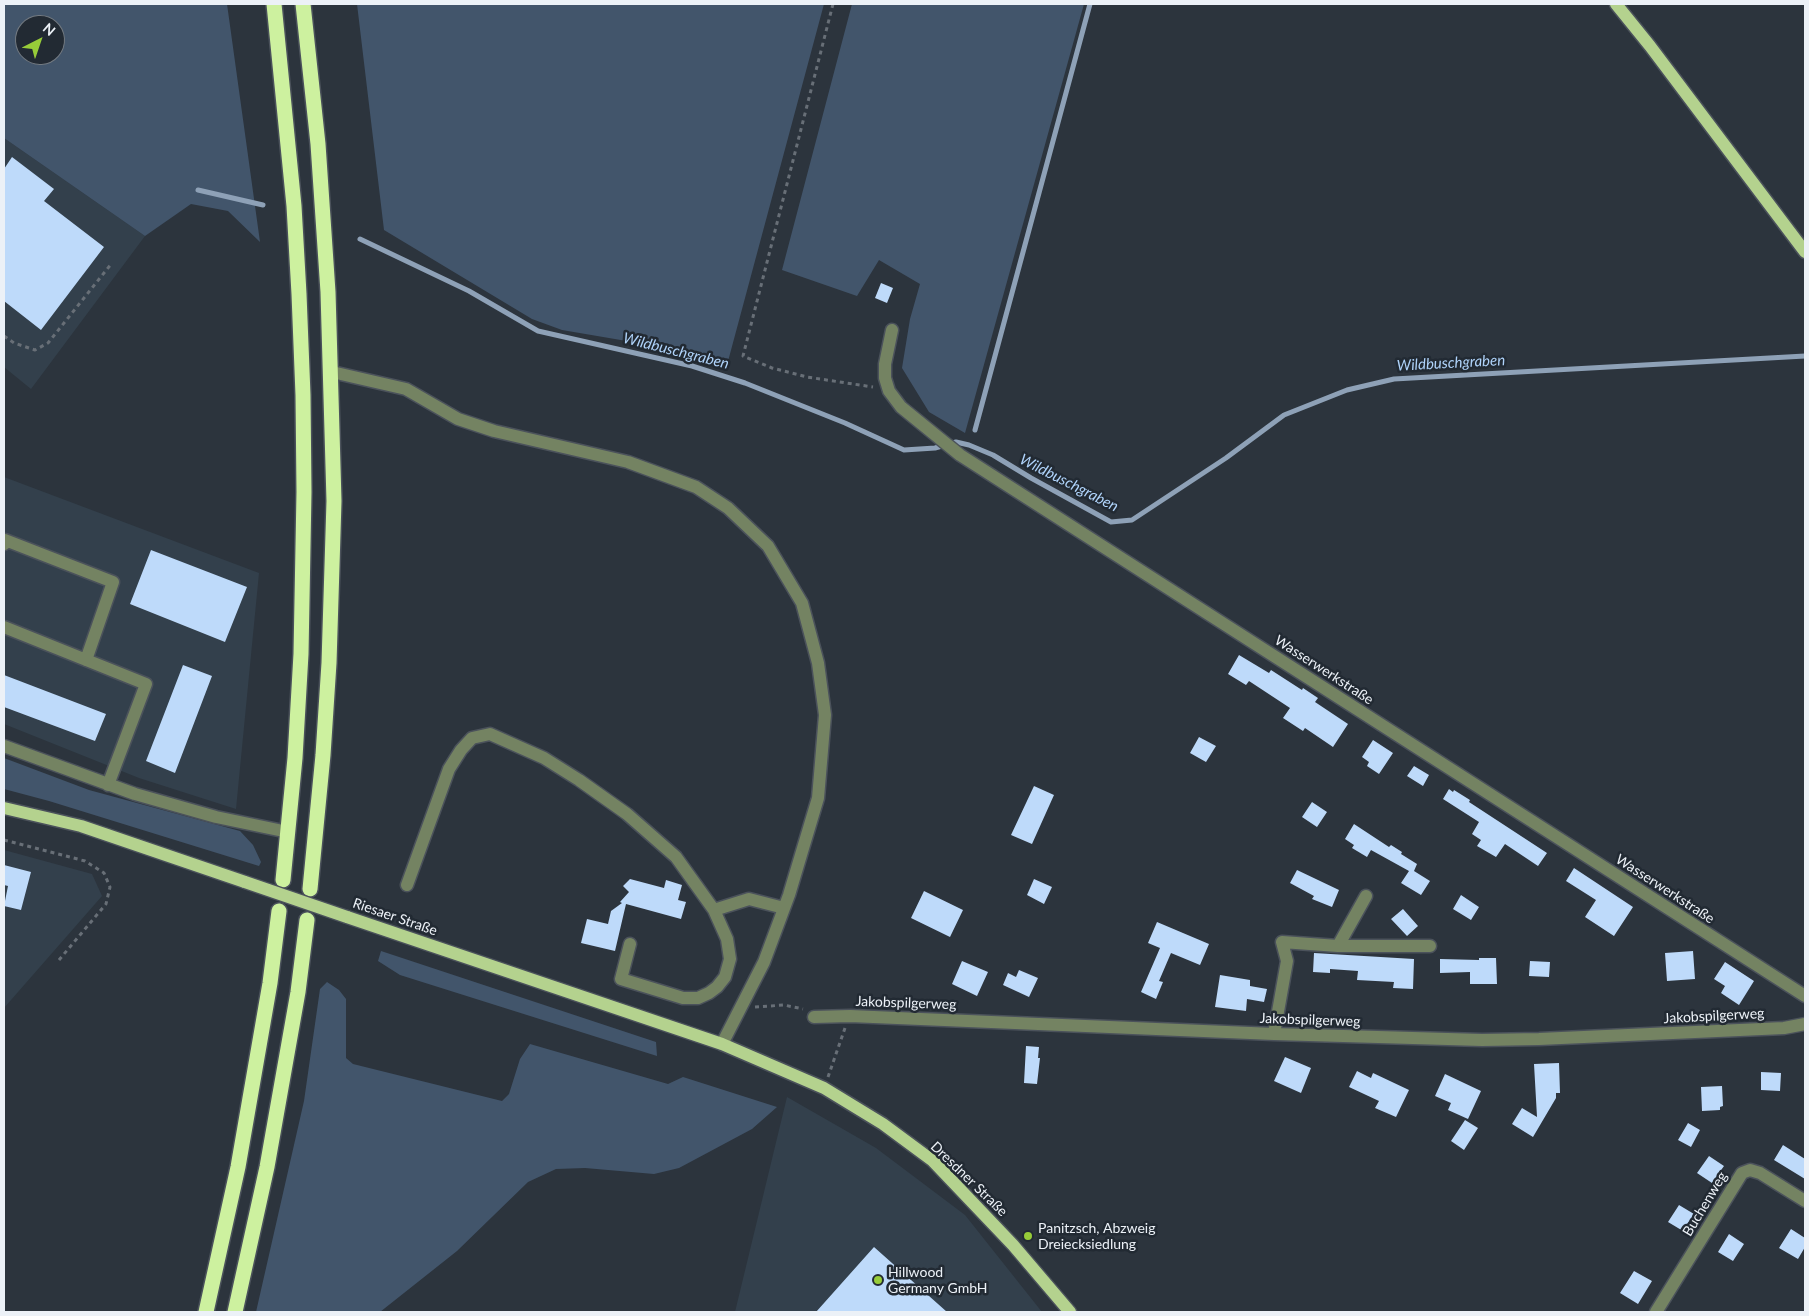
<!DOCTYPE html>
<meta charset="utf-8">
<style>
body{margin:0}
#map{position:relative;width:1809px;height:1316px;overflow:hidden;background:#2c343d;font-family:Lato,sans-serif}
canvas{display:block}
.frame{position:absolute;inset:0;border:5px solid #ecf1f7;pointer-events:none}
.north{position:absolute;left:15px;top:15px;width:50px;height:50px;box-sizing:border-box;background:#222a33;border:1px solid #737a81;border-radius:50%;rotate:41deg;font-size:14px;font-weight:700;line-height:20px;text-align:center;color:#ecf1f7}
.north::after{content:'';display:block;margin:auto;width:18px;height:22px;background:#97cc39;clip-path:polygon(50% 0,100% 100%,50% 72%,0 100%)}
</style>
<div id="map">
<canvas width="1809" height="1316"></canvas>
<div class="frame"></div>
<div class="north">N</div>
</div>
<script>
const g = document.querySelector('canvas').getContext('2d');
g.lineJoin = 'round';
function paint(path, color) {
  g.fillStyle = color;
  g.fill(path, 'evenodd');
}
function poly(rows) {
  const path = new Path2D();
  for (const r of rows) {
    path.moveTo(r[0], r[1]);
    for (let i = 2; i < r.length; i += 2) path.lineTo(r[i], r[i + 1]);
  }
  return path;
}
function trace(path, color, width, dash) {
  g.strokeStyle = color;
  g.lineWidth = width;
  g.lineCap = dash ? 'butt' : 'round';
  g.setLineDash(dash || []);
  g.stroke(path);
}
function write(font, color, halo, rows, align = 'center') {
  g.font = font + ' Lato,sans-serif';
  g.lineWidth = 5;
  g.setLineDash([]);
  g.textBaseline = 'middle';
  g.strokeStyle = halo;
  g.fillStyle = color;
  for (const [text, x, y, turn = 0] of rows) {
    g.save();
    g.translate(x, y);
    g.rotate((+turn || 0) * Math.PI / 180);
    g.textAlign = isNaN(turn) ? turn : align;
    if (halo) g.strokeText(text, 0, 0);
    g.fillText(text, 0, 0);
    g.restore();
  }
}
paint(poly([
 [4,138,145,236,31,389,4,367],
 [4,477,259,573,236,809,139,778,4,724],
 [4,850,92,874,102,896,4,1008],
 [787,1097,876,1148,965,1215,1042,1312,735,1312]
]), '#33404c');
paint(poly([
 [4,4,227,4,260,242,228,211,191,204,145,236,4,138],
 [25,25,55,25,55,55,25,55],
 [357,4,824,4,727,365,650,345,562,330,532,319,384,230],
 [852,4,1084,4,965,433,929,412,902,368,910,319,920,284,879,260,857,296,782,270],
 [4,758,89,790,240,831,253,845,261,862,259,866,49,801,4,789],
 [381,951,656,1042,657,1056,400,975,378,961],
 [327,982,339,990,346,999,346,1058,353,1064,502,1101,509,1094,520,1059,530,1044,668,1084,683,1077,777,1107,752,1129,679,1168,654,1174,585,1168,556,1169,528,1182,457,1251,380,1312,256,1312,304,1101,320,989]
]), '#42556b');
trace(poly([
 [198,190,263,205],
 [360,239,469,291,538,331,692,366,745,383,845,423,904,450,935,448,956,442,969,445,993,455,1031,478,1111,522,1132,520,1226,458,1284,415,1347,390,1394,379,1805,356],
 [975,430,1090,4]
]), '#8ea1b7', 5);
paint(poly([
 [12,157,54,189,44,201,104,247,41,330,4,301,4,169],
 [881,283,893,288,887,303,875,298],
 [151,550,247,587,225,642,130,604],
 [1239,655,1269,673,1271,670,1302,690,1303,688,1318,698,1315,702,1348,724,1333,747,1305,728,1303,731,1283,718,1290,708,1249,681,1246,685,1228,674],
 [183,665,212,676,175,773,146,761],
 [4,675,106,714,95,741,4,707],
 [1199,737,1216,746,1206,762,1190,753],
 [1373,740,1393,753,1379,774,1367,766,1369,762,1362,757],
 [1414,766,1429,775,1423,786,1407,776],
 [1034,786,1054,795,1032,844,1011,835],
 [1449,789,1453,792,1454,790,1470,800,1469,802,1547,853,1538,866,1505,844,1496,857,1477,846,1481,840,1472,834,1479,822,1443,799],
 [1312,802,1327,812,1317,827,1302,817],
 [1354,824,1389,847,1391,845,1402,852,1401,854,1417,864,1414,871,1430,881,1421,895,1401,883,1409,871,1371,850,1367,857,1352,848,1354,845,1345,839],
 [4,865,31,872,21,910,4,906,8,886,4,885],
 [1574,868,1633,907,1614,936,1585,917,1596,900,1566,881],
 [1297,870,1339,890,1332,907,1312,899,1314,896,1290,883],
 [630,879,664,888,666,880,682,885,678,900,686,902,681,919,626,904,615,951,581,943,587,919,608,924,611,911,622,903,620,902,629,892,623,886],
 [1034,879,1052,887,1044,904,1027,895],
 [924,891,963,910,950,937,911,918],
 [1461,895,1479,907,1471,920,1453,909],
 [1403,909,1418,926,1407,936,1391,919],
 [1157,922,1209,944,1200,965,1171,953,1159,981,1163,982,1156,999,1141,992,1160,948,1148,943],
 [1693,951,1695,979,1667,981,1665,953],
 [1314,953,1414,959,1413,989,1393,988,1394,982,1357,980,1358,971,1330,969,1330,973,1313,972],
 [1479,958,1496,958,1497,984,1470,984,1470,972,1440,973,1440,959,1479,960],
 [962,961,988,972,977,996,952,984],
 [1530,961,1550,962,1549,977,1529,976],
 [1725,962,1754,981,1739,1005,1721,993,1725,986,1714,979],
 [1019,970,1038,978,1029,997,1003,985,1008,973,1016,977],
 [1220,975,1250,980,1250,986,1267,989,1264,1002,1247,999,1246,1011,1215,1007],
 [1026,1046,1039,1047,1038,1058,1040,1058,1037,1084,1024,1083],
 [1285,1057,1311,1068,1301,1093,1274,1081],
 [1559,1063,1560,1093,1556,1093,1556,1098,1533,1137,1512,1124,1522,1108,1537,1117,1534,1064],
 [1357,1071,1371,1078,1373,1073,1409,1090,1396,1117,1375,1108,1379,1101,1349,1087],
 [1761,1072,1781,1073,1780,1091,1761,1090],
 [1445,1074,1481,1091,1468,1119,1448,1110,1451,1103,1435,1096],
 [1722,1086,1723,1106,1720,1107,1720,1110,1702,1111,1701,1087],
 [1465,1120,1478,1128,1464,1150,1451,1141],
 [1688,1123,1700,1130,1691,1147,1678,1140],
 [1783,1145,1805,1159,1805,1179,1774,1160],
 [1709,1156,1724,1166,1712,1183,1697,1173],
 [1679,1205,1694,1214,1683,1231,1668,1222],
 [1791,1229,1805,1238,1805,1247,1798,1259,1779,1248],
 [1729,1234,1744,1244,1733,1261,1718,1252],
 [874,1247,947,1312,816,1312],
 [1634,1271,1652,1281,1638,1304,1620,1293]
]), '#bedafa');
const minor = poly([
 [892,330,885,364,885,378,889,391,901,407,960,455,1805,996],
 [332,372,406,389,458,419,494,431,628,462,696,487,728,508,768,546,802,603,818,663,825,715,818,798,789,895,764,962,722,1044],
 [4,544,5,540,113,582,86,660],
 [4,627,146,684,108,785],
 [4,746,135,794,216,817,288,832],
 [407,885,449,769,461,750,472,738,490,734,544,758,579,780,627,814,676,857,714,910],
 [630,944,621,979,683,998,698,998,709,993,717,987,725,977,730,959,727,939,714,910,749,899,784,908],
 [1338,946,1366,896],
 [814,1017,850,1016,1274,1034,1482,1040,1539,1039,1784,1028,1805,1024],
 [1274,1034,1287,961,1282,942,1338,946,1430,946],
 [1656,1312,1742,1173,1750,1170,1760,1173,1805,1201]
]);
const major = poly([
 [1616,4,1650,46,1805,252],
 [4,808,81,826,245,882],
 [347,917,722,1044,824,1088,883,1124,933,1161,1013,1245,1070,1312]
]);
const highway = poly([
 [274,4,294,206,299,294,303,395,304,492,301,654,295,758,283,880],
 [303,4,318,144,328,292,334,501,329,663,323,755,310,889],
 [206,1312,238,1167,270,983,279,911],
 [235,1312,267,1167,298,992,307,920]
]);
trace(minor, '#4b525b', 15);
trace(major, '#4b525b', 15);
trace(highway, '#4b525b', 18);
trace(poly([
 [833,4,743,356,772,368,807,377,873,387],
 [4,336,14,343,35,350,48,343,112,263],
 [4,840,85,861,104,873,110,887,106,904,59,960],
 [755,1007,784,1005,803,1009],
 [828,1077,845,1028]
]), '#686f77', 3, [4, 4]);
trace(minor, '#748362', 12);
trace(major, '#b4d28e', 12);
trace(highway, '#cdf19f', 15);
const majorBridge = poly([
 [245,882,347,917]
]);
trace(majorBridge, '#4b525b', 15, []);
trace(majorBridge, '#b4d28e', 12);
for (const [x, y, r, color] of [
 [1028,1236,5,"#97cc39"],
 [878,1280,5,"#97cc39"]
]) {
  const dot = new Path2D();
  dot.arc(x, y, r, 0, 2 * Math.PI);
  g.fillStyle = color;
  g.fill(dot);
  trace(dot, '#222a33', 2);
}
write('14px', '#ecf1f7', '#222a33', [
 ["Wasserwerkstraße",1324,670,33],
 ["Wasserwerkstraße",1665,889,33],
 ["Riesaer Straße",395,917,19],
 ["Jakobspilgerweg",906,1003,2],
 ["Jakobspilgerweg",1714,1016,-3],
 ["Jakobspilgerweg",1310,1020,2],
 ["Dresdner Straße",969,1179,44],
 ["Buchenweg",1705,1204,-59]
]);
write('14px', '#ecf1f7', '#222a33', [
 ["Panitzsch, Abzweig",1038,1228],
 ["Dreiecksiedlung",1038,1244],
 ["Hillwood",888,1272],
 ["Germany GmbH",888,1288]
], 'left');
write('italic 15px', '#afd3fa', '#222a33', [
 ["Wildbuschgraben",676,351,14],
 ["Wildbuschgraben",1451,363,-3],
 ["Wildbuschgraben",1069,483,27]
]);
</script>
